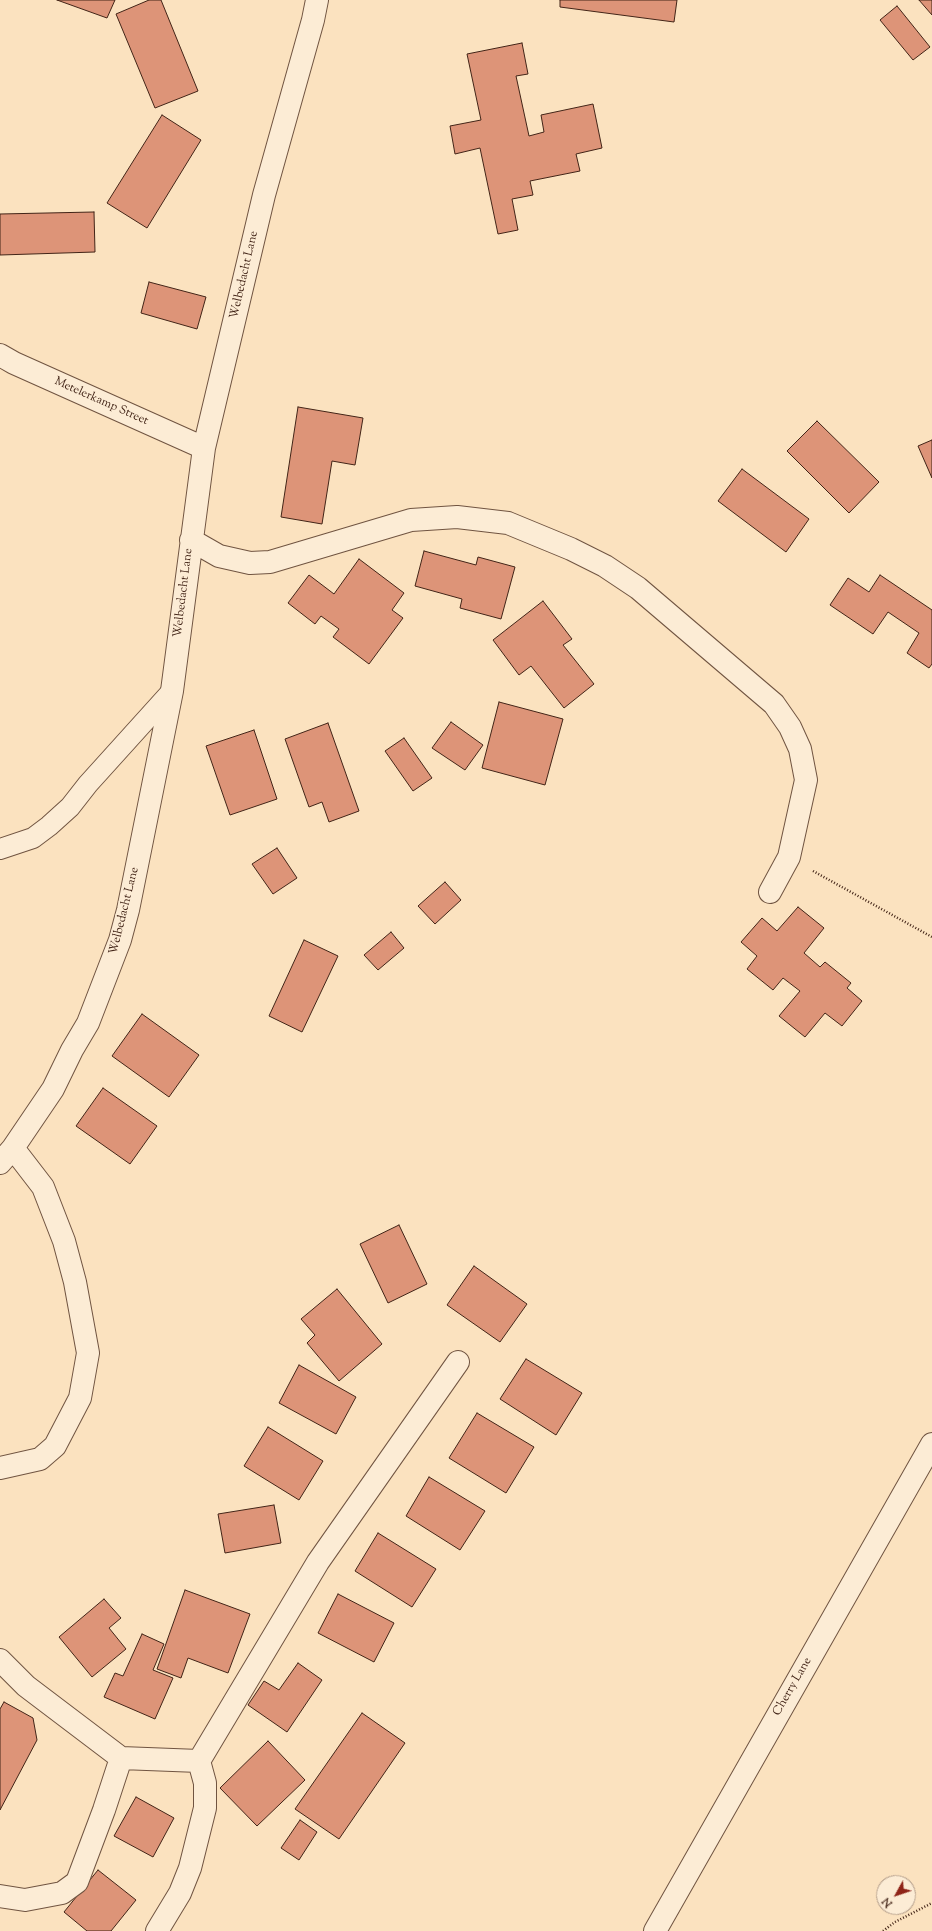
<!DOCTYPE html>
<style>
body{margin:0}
#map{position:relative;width:932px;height:1931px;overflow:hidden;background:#fbe2bf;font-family:"Sorts Mill Goudy",serif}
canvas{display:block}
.north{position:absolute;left:876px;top:1875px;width:40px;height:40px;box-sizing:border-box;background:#fcecd5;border:1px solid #b29c89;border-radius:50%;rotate:230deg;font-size:11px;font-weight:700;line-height:16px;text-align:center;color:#422417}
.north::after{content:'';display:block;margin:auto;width:14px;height:18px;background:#8f2418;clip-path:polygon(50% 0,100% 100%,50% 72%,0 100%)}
</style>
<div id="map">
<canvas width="932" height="1931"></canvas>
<div class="north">N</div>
</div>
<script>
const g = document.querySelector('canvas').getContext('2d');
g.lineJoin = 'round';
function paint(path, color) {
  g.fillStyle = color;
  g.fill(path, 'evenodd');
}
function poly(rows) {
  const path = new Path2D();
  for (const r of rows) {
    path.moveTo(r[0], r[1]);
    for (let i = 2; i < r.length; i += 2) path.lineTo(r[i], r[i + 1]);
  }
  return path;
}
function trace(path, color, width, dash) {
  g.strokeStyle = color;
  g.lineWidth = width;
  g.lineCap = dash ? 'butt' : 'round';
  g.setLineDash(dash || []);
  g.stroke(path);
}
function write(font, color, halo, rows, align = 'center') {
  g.font = font + ' "Sorts Mill Goudy",serif';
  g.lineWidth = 3;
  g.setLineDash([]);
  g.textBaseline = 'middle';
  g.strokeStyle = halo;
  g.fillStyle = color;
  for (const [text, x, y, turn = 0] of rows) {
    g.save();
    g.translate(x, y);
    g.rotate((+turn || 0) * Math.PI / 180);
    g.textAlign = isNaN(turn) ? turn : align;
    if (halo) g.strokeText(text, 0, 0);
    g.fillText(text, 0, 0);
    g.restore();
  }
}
const building = poly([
 [57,0,115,0,107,18,57,0],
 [149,0,161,0,198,91,155,108,116,14,149,0],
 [560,0,677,0,674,22,560,7,560,0],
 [919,0,932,0,932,15,919,0],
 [897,6,930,47,913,60,880,20,897,6],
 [522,43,528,74,516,76,529,136,544,132,541,115,593,104,602,148,576,154,580,171,530,181,533,195,512,199,518,230,498,234,480,148,455,154,450,126,481,120,467,54,522,43],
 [162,115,201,140,147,228,107,203,162,115],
 [94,212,95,252,0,255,0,214,94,212],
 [149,282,206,297,197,329,141,313,149,282],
 [298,407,363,418,355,465,332,461,322,524,281,517,298,407],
 [817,421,879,482,849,513,787,451,817,421],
 [932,440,932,478,918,446,932,440],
 [742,469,809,519,786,552,718,501,742,469],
 [424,551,476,565,478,557,515,567,501,619,460,608,462,599,415,586,424,551],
 [359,559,404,593,392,610,403,618,369,664,333,637,339,629,321,616,315,624,288,603,309,575,334,594,359,559],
 [880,575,932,610,932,664,929,668,907,653,919,633,888,612,873,634,830,605,848,578,869,592,880,575],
 [543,601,572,639,563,645,594,684,564,708,531,666,519,675,493,640,543,601],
 [499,702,563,719,545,785,482,768,499,702],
 [451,722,483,745,465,770,432,748,451,722],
 [328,723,359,811,329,822,322,802,309,807,285,739,328,723],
 [254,730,277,799,230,815,206,746,254,730],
 [404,738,432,778,413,791,385,751,404,738],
 [277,848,297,878,273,894,252,864,277,848],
 [445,882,461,900,435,924,418,906,445,882],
 [798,907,824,928,804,953,820,967,825,962,851,983,847,988,862,1001,842,1026,825,1013,805,1037,779,1016,800,991,783,978,773,990,747,969,757,956,741,942,762,918,777,931,798,907],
 [391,932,404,948,378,970,364,955,391,932],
 [304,940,338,956,302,1032,269,1016,304,940],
 [142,1014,199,1055,169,1097,112,1056,142,1014],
 [103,1088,157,1126,130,1164,76,1126,103,1088],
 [399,1225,427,1284,388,1303,360,1244,399,1225],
 [474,1266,527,1304,500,1342,447,1305,474,1266],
 [337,1289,382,1344,339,1381,307,1343,315,1335,301,1319,337,1289],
 [526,1359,582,1393,556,1435,500,1399,526,1359],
 [299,1365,356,1397,336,1434,279,1403,299,1365],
 [477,1413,534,1447,506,1493,449,1458,477,1413],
 [268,1427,323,1461,299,1500,244,1466,268,1427],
 [429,1477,485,1511,460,1550,406,1516,429,1477],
 [274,1505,281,1543,225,1553,218,1514,274,1505],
 [378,1533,436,1569,412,1607,355,1571,378,1533],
 [185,1590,250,1614,228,1673,188,1658,181,1678,157,1669,185,1590],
 [338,1594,394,1623,374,1662,318,1633,338,1594],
 [104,1599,121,1618,109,1628,126,1649,92,1677,59,1637,104,1599],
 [142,1634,164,1644,153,1670,173,1678,155,1719,104,1697,115,1673,123,1676,142,1634],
 [298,1663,322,1680,287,1732,248,1705,264,1681,279,1690,298,1663],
 [4,1702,33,1718,37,1740,0,1810,0,1709,4,1702],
 [362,1713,405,1743,339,1839,295,1809,362,1713],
 [268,1741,305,1780,257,1826,220,1788,268,1741],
 [136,1797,174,1818,153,1857,114,1836,136,1797],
 [300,1820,317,1832,299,1860,281,1848,300,1820],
 [98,1870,136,1900,111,1931,87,1931,64,1912,98,1870]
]);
paint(building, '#dd9478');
trace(building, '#422417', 1);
const service = poly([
 [0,849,33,838,49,826,70,807,88,784,172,691]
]);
const minor = poly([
 [0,355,14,363,204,448],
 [191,540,219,556,250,563,270,562,411,520,457,517,508,523,571,549,605,566,638,588,774,704,790,727,800,749,806,780,789,857,770,892],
 [0,1163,13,1148,53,1089,72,1050,88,1023,120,940,128,910,172,691,204,448,264,195,313,20,317,0],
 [0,1468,40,1459,55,1446,80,1398,88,1353,75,1282,64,1241,43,1187,13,1148],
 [0,1660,26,1686,121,1758,199,1761,318,1562,458,1362],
 [0,1896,25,1900,62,1893,77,1882,104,1810,121,1758],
 [157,1931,180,1893,190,1868,205,1808,205,1783,199,1761],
 [655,1931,932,1444]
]);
trace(service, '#705441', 22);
trace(minor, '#705441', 24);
trace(poly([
 [813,871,932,937],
 [883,1931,895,1922,932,1903]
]), '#422417', 2.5, [1, 2]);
trace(service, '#fcecd5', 20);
trace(minor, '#fcecd5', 22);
write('12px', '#422417', '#fcecd5', [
 ["Welbedacht Lane",245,275,-77],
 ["Metelerkamp Street",101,402,24],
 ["Welbedacht Lane",184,593,-83],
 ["Welbedacht Lane",125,911,-76],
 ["Cherry Lane",793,1687,-60]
]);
</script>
